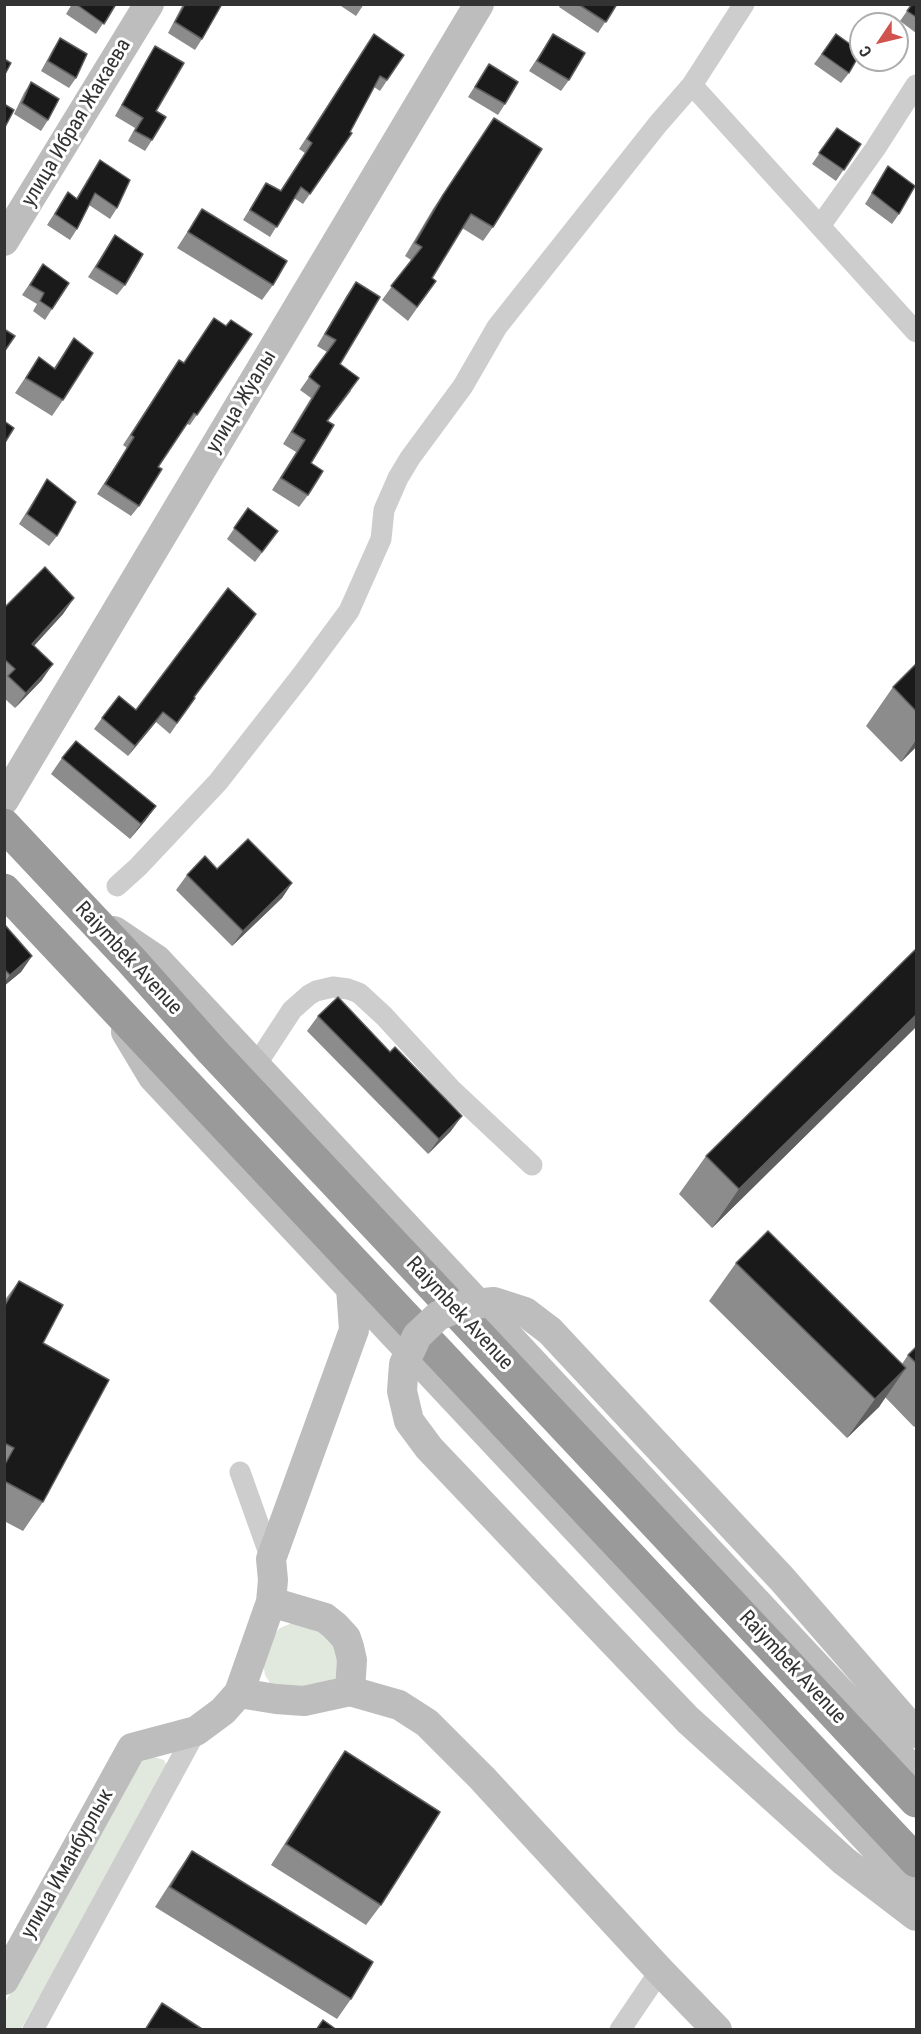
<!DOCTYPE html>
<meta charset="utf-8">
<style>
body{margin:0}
#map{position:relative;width:921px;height:2034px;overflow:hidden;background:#fff;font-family:"Roboto Condensed",sans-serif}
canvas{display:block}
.frame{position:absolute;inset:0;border:6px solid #333;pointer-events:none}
.north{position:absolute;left:849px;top:12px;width:60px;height:60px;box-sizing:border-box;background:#fff;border:2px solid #adadad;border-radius:50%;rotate:235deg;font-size:16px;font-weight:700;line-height:24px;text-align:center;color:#333}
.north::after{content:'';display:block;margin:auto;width:21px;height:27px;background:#d1534d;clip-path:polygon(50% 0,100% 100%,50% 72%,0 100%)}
</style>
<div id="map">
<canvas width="921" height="2034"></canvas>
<div class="frame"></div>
<div class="north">С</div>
</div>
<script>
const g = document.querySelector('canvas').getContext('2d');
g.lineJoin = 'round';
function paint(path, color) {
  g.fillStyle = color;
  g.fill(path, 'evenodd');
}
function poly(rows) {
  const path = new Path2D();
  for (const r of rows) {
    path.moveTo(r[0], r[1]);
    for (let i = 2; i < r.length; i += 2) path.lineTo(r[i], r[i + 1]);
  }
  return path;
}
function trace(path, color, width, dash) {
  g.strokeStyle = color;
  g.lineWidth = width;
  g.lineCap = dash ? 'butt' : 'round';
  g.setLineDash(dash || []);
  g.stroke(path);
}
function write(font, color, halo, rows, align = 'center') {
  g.font = font + ' "Roboto Condensed",sans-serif';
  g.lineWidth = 6;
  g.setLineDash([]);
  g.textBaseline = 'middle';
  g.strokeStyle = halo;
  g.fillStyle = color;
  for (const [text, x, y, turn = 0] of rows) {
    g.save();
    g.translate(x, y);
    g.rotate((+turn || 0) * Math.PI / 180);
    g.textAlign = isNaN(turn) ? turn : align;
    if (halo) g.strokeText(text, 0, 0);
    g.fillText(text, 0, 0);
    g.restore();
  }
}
paint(poly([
 [305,1622,337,1642,338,1680,330,1690,272,1686,265,1675,263,1662,271,1638,280,1628,292,1623],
 [151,1756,164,1760,167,1766,166,1773,21,2029,5,2030,5,2003,133,1769,138,1762]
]), '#e1e8dd');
trace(poly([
 [692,85,916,332],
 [820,226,875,149,916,85],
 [117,886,138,867,218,782,301,676,349,611,381,539,384,510,398,478,410,458,463,386,497,327,658,124,692,85,744,4],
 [256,1065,292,1010,309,995,316,991,333,987,348,989,359,993,384,1016,453,1091,532,1165],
 [240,1472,271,1559],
 [33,2030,196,1731],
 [620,2030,660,1971]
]), '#cdcdcd', 21);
trace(poly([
 [4,241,149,4],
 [4,800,479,4],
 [114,931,157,960,916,1773],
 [126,1032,153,1077,916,1891],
 [663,1452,782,1579,916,1733],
 [544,1569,688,1720,844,1861,916,1916],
 [271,1602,325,1618,335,1626,346,1638,349,1647,352,1660,350,1691],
 [239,1693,276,1699,304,1701,350,1691,399,1705,427,1723,482,1778,660,1971,717,2030],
 [4,1980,132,1748,196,1731,223,1711,239,1693,271,1602,273,1580,271,1559,354,1330,351,1288]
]), '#bdbdbd', 30);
trace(poly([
 [4,825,131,960,212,1051,916,1801],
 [4,890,916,1861]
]), '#9a9a9a', 33);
trace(poly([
 [544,1569,429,1448,409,1421,402,1391,404,1364,417,1336,438,1316,463,1305,494,1302,525,1312,550,1331,663,1452]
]), '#bdbdbd', 30);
paint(poly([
 [72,4,116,4,96,34,66,14],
 [183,4,223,4,219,9,202,39,195,50,168,33],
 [338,4,364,4,356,16],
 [561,4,617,4,598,33,559,7],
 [912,4,916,4,916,33,900,21],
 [374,34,404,55,380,91,374,87,350,132,352,133,303,204,294,198,270,237,243,220,266,183,280,191,305,153,299,149],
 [553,34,569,80,561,91,529,71],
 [836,34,849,73,841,83,814,64],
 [60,38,76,78,69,88,41,71,53,49],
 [155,46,156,111,152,140,145,151,128,141,135,128,115,116,148,57],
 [489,64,505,104,498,115,468,97],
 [31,82,48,120,41,131,14,114,24,93],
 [494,118,493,227,483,241,462,228,432,278,436,281,408,321,382,300,411,260,405,256,433,209],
 [837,128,861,144,836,181,812,164],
 [100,160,117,208,110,219,89,205,77,229,70,240,47,225,68,192,76,199],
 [888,166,899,214,892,224,865,204],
 [202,209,273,285,262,300,177,248],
 [115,235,125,285,117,295,88,277],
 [43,264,52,309,45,320,33,311,37,304,22,295],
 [356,282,340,364,351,391,328,421,311,463,308,495,299,507,272,490,296,452,283,444,311,398,300,390,327,352,317,346,347,295],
 [226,326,252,334,190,425,187,424,158,467,139,506,131,516,97,494,127,448,123,445,172,370,184,363],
 [74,338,63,400,52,416,15,393,39,357,54,368],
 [47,479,57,536,49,546,19,524],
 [248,508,270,542,255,562,227,539],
 [74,598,63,614,34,646,42,680,15,708,4,698,4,608],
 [916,664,916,747,901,762,866,726,893,687],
 [194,697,195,698,170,734,156,722,128,756,94,729,102,718],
 [62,758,156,806,145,821,130,839,51,774],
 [217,869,292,883,282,898,232,946,176,890,187,875],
 [4,924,32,956,21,972,4,986],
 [916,949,916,1027,712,1228,679,1194,706,1156],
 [318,1016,451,1131,428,1154,307,1031],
 [736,1263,902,1364,908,1355,916,1347,916,1425,914,1427,885,1397,879,1407,847,1438,709,1301],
 [19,1281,43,1343,43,1502,23,1531,4,1521,4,1301],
 [345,1751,381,1905,366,1925,271,1865,331,1771],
 [192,1851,351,1999,337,2019,155,1907,178,1871]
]), '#8c8c8c');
paint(poly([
 [74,598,63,614,21,660,32,644],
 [53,664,42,680,15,708,26,693],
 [163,712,156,722,128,756,135,746],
 [916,740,916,747,901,762],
 [156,806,145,821,130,839,141,824],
 [292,883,282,898,232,946,243,931],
 [32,956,21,972,4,986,4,983,10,975],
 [916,1015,916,1027,712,1228,739,1189],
 [462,1116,451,1131,428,1154,439,1139],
 [906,1368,879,1407,847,1438,875,1399]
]), '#5f5f5f');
const building = poly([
 [76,4,116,4,104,24,76,4],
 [185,4,222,4,202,39,175,22,185,4],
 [578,4,617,4,606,22,578,4],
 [912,4,916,4,916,17,907,11,912,4],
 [374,34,404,55,387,80,380,76,350,132,352,133,310,194,301,187,277,227,250,210,266,183,281,191,312,143,307,139,374,34],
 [553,34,585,53,569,80,537,61,553,34],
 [836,34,861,52,849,73,822,54,836,34],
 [60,38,87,54,76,78,48,61,60,38],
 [155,46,184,63,156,111,166,117,152,140,135,131,143,118,122,105,155,46],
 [4,59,11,63,4,76,4,59],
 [489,64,518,82,505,104,475,87,489,64],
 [31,82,59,99,48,120,22,103,31,82],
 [4,104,14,110,4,129,4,104],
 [494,118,542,149,493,227,471,214,432,278,436,281,417,307,391,286,422,247,415,243,443,195,494,118],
 [837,128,861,144,844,170,819,153,837,128],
 [100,160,130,180,117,208,95,193,77,229,55,214,68,192,77,199,100,160],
 [888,166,915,186,899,214,872,193,888,166],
 [202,209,287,261,273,285,188,232,202,209],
 [115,235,143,254,125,285,96,267,115,235],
 [43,264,69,283,52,309,40,301,44,293,30,285,43,264],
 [356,282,380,297,340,364,359,378,327,421,334,425,311,463,323,471,308,495,281,478,305,440,292,432,320,386,309,377,336,340,325,334,356,282],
 [214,318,226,326,231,320,252,334,197,415,194,413,158,467,162,469,139,506,105,484,134,437,131,435,179,360,184,363,214,318],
 [4,329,15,336,4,352,4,329],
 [74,338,93,353,63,400,26,378,39,357,55,369,74,338],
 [4,421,14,428,4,444,4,421],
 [47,479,76,502,57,536,27,514,47,479],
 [248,508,278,531,262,552,234,528,248,508],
 [45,567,74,598,32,644,53,664,26,693,8,676,15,669,4,659,4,608,45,567],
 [228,588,256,614,194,697,195,698,177,723,163,712,135,746,102,718,119,696,136,710,228,588],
 [916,664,916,711,893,687,916,664],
 [76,741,156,806,141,824,62,758,76,741],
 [248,839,292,883,243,931,187,875,205,856,217,869,248,839],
 [4,924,32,956,10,975,4,969,4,924],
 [916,949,916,1015,739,1189,706,1156,916,949],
 [338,997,390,1052,395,1047,462,1116,439,1139,318,1016,338,997],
 [768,1231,906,1368,875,1399,736,1263,768,1231],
 [19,1281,63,1305,43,1343,109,1380,43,1502,4,1481,4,1466,14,1448,4,1443,4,1307,19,1281],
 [916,1347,916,1363,908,1355,916,1347],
 [345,1751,440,1812,381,1905,286,1844,345,1751],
 [192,1851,373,1962,351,1999,170,1887,192,1851],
 [162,2003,202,2029,202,2030,145,2030,162,2003],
 [323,2020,337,2030,316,2030,323,2020]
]);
paint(building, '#1a1a1a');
trace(building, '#5f5f5f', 1.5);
write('21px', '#333', '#fff', [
 ["улица Ибрая Жакаева",77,123,-59],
 ["улица Жуалы",242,402,-59],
 ["Raiymbek Avenue",128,959,47],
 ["Raiymbek Avenue",459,1314,47],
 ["Raiymbek Avenue",792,1668,47],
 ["улица Иманбурлык",68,1864,-61]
]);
</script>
